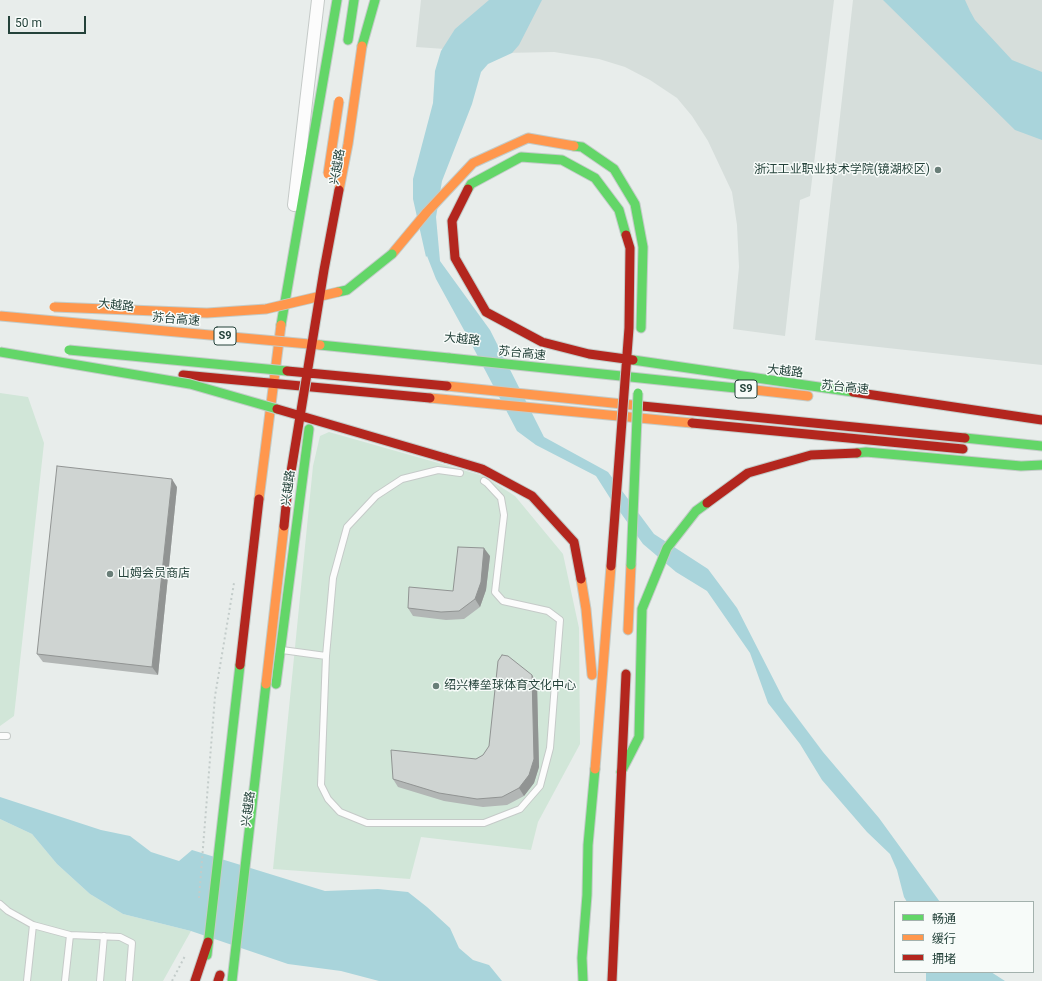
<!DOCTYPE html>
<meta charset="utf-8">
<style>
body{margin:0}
#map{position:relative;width:1042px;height:981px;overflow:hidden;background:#e8edeb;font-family:Roboto,"Noto Sans SC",sans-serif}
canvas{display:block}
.legend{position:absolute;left:894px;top:901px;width:140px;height:72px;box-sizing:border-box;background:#f7fbf9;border:1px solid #a3b1ad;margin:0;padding:5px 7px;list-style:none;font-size:12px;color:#24423a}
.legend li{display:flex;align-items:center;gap:8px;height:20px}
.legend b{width:20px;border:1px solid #a3b1ad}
.scale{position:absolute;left:8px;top:16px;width:78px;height:18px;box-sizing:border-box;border:2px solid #24423a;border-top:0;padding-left:5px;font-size:12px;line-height:14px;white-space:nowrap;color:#24423a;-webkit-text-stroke:3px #f7fbf9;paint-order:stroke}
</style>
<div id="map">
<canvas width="1042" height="981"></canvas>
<ul class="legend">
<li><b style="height:5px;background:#63d668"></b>畅通</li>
<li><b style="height:5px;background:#ff974d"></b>缓行</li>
<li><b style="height:5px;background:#b3261e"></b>拥堵</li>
</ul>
<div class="scale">50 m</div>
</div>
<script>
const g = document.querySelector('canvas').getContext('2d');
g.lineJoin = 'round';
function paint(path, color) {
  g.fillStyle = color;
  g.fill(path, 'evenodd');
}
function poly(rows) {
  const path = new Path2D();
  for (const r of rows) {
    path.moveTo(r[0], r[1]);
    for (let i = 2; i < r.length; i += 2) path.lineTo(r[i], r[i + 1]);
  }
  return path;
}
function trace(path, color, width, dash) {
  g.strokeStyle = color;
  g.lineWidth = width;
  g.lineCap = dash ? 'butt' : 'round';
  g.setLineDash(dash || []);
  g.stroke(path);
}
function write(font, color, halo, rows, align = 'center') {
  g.font = font + ' Roboto,"Noto Sans SC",sans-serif';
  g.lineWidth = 3;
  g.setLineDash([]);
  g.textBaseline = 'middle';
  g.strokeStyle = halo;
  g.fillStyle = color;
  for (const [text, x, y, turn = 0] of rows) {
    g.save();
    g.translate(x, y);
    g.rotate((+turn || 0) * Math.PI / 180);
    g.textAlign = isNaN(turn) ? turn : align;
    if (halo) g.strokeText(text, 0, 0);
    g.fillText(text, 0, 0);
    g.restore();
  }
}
paint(poly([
 [421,0,834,0,810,196,800,200,785,336,733,329,739,267,737,225,732,192,708,141,692,116,677,98,650,80,625,67,599,59,554,52,503,53,416,47],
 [853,0,1042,0,1042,365,815,340]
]), '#d6dedb');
paint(poly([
 [0,393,28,397,44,443,14,716,0,726],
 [329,432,484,476,515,496,563,554,579,628,580,744,538,822,531,850,421,837,410,879,273,869,313,466,320,436],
 [0,819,32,834,57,864,90,894,123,914,191,931,163,981,0,981]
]), '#d1e6d8');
paint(poly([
 [489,0,542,0,519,45,512,53,488,64,481,72,472,104,442,181,436,217,440,261,490,330,544,437,608,472,654,534,708,569,737,608,784,700,823,752,879,818,940,902,907,902,904,897,897,870,890,854,867,832,822,780,800,744,768,703,750,653,707,591,676,572,643,544,610,498,596,476,536,445,517,431,464,330,436,279,427,256,426,257,413,199,413,179,433,103,435,71,441,51,455,29],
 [883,0,965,0,970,11,975,20,1012,60,1042,72,1042,140,1015,130],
 [0,797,101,830,130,836,151,852,179,861,192,850,325,891,378,889,408,892,427,907,450,928,459,948,473,960,489,965,502,981,379,981,341,971,288,964,191,931,123,914,90,894,57,864,32,834,0,819],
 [926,972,991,972,1005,981,926,981]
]), '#a9d4db');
const lane = poly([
 [282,650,326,656,321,785,328,799,340,812,367,823,484,823,520,809,540,786,550,748,560,620,548,611,503,601,495,592,504,515,501,498,487,483,484,481],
 [326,656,333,578,347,527,376,496,402,479,438,470,460,473],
 [0,736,7,736],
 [0,904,8,911,33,925,70,935,120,937,132,943,129,981],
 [27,981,33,925],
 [65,981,70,935],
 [100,981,104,936]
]);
const street = poly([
 [294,205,318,0]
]);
const fast = poly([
 [348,40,354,0],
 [362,46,375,0],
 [574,146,582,147,614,169,635,204,643,247,641,328],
 [281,325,337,0],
 [449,358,755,390],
 [965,438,1042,446],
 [857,453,866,452,1021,466,1042,465],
 [276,684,309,429],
 [621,772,639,737,642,609,667,548,696,511,707,503],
 [207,955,240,665],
 [583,981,582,958,587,895,588,845,595,769]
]);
const slow = poly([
 [392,254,427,212,473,163,528,138,574,146],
 [447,386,642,406],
 [755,390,808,396],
 [430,398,692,423],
 [259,499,281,325],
 [581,579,586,609,592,675],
 [628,630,631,565],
 [595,769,611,566]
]);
const jam = poly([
 [183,375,430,398],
 [642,406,965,438],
 [692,423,963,449],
 [445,458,482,469,532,496,574,542,581,579],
 [707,503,748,473,811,455,857,453],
 [240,665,259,499],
 [195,981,208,942],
 [218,981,220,975],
 [612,981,626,674]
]);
trace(lane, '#c5cac8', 8);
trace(street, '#c5cac8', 14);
trace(fast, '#c3cbc8', 11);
trace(slow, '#c3cbc8', 11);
trace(jam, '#c3cbc8', 11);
trace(poly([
 [199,898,215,696,234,583],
 [172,981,185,956]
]), '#c3ccca', 2, [2, 3]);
trace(lane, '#fcfcfc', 6);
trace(street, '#fcfcfc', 12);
trace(fast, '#63d668', 9);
trace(slow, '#ff974d', 9);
trace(jam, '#b3261e', 9);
const fastBridge = poly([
 [468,189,471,184,521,157,562,160,595,178,619,210,626,235],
 [338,292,347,290,392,254],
 [320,345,449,358],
 [69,350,287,371],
 [0,352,190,384,277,409],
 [633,360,853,392],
 [631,565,638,393],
 [232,981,266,684]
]);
const slowBridge = poly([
 [328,174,339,101],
 [339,190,348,144,362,46],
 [54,307,207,313,266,309,338,292],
 [0,316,320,345],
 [266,684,284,526]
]);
const jamBridge = poly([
 [468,189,452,221,455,258,486,312,542,342,589,354,633,360],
 [287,371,447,386],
 [853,392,1042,420],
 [277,409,445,458],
 [284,526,287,496,324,270,339,190],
 [611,566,629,328,630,248,626,235]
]);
trace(fastBridge, '#c3ccc9', 11, []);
trace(slowBridge, '#c3ccc9', 11, []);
trace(jamBridge, '#c3ccc9', 11, []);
trace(fastBridge, '#63d668', 9);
trace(slowBridge, '#ff974d', 9);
trace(jamBridge, '#b3261e', 9);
paint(poly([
 [177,487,158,675,43,662,37,654],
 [490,556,486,590,480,607,464,619,446,620,413,616,408,608,453,591],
 [537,684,539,767,534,783,524,796,507,805,483,807,444,801,398,787,393,779,476,759,483,755]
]), '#b2b6b5');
paint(poly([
 [172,479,177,487,158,675,152,667],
 [484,548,490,556,486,590,480,607,475,599],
 [532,675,537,684,539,767,534,783,524,796,519,788]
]), '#919493');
const building = poly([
 [57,466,172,479,152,667,37,654,57,466],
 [458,547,484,548,481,582,475,599,459,611,441,612,408,608,409,587,453,591,458,547],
 [502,655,508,656,532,675,534,759,529,775,519,788,502,797,477,799,439,793,393,779,391,750,476,759,483,755,489,746,498,661,502,655]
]);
paint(building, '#cfd4d2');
trace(building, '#919493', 1);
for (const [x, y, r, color] of [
 [938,170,4,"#697e78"],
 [110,574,4,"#697e78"],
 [436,686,4,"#697e78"]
]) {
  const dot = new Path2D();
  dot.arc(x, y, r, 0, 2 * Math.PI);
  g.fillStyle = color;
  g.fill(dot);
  trace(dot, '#f7fbf9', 1.5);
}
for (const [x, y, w] of [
 [225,336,22],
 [746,389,22]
]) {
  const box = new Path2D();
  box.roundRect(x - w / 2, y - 9, w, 18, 3);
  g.fillStyle = '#f7fbf9';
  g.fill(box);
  trace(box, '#24423a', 1);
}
write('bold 11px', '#24423a', null, [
 ["S9",225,336],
 ["S9",746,389]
]);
write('12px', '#24423a', '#f7fbf9', [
 ["兴越路",338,167,-80],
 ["大越路",116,306,6],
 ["苏台高速",176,320,5],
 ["大越路",462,340,6],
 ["苏台高速",522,354,6],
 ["大越路",785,372,6],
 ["苏台高速",845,388,6],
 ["兴越路",289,488,-83],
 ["兴越路",249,809,-83]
]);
write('12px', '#24423a', '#f7fbf9', [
 ["浙江工业职业技术学院(镜湖校区)",930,170,"right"],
 ["山姆会员商店",118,574],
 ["绍兴棒垒球体育文化中心",444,686]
], 'left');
</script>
